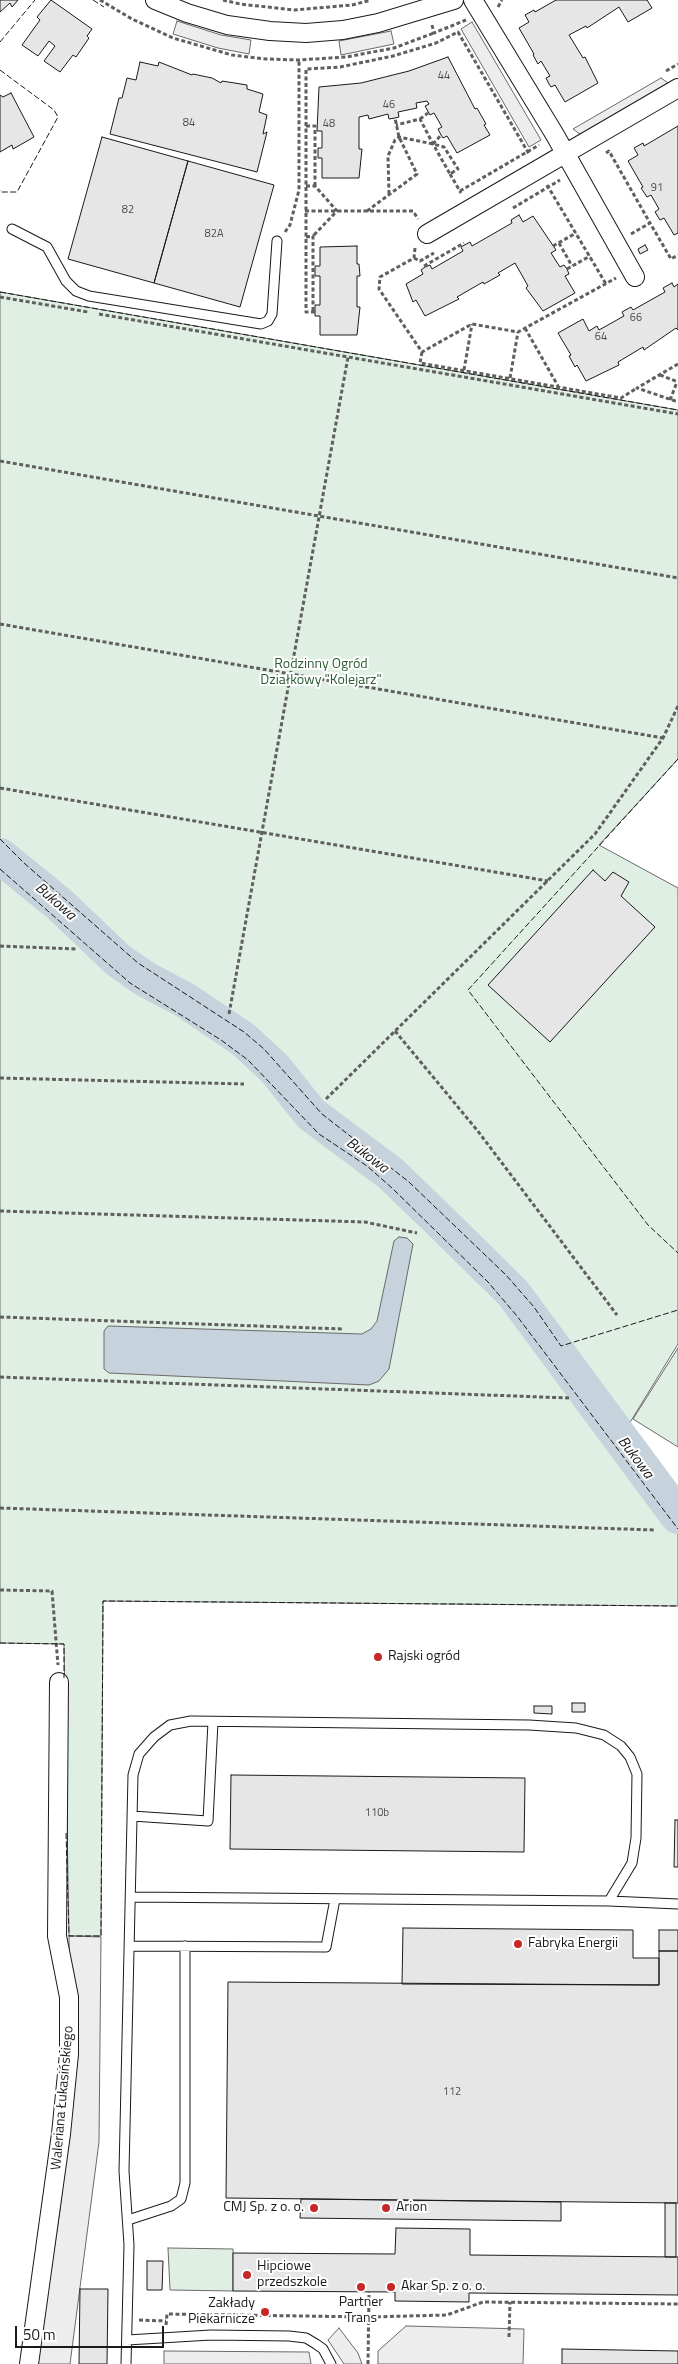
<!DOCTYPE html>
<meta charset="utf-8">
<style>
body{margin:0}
#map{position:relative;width:678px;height:2364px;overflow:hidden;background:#fff;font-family:"Titillium Web",sans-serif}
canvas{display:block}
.scale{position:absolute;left:15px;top:2326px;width:149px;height:22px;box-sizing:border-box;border:2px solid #1a1a1a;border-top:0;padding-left:6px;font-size:15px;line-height:18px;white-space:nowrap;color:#1a1a1a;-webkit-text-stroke:4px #fff;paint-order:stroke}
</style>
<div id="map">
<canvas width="678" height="2364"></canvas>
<div class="scale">50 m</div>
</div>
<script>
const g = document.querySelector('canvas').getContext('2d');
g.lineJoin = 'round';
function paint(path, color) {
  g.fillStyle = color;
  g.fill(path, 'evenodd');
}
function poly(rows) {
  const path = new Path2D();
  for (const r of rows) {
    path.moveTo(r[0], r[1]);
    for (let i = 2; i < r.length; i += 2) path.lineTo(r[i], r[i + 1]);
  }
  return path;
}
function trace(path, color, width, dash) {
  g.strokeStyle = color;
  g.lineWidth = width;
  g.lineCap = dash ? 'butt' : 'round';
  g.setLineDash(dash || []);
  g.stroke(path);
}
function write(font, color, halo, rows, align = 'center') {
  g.font = font + ' "Titillium Web",sans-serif';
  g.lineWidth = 4;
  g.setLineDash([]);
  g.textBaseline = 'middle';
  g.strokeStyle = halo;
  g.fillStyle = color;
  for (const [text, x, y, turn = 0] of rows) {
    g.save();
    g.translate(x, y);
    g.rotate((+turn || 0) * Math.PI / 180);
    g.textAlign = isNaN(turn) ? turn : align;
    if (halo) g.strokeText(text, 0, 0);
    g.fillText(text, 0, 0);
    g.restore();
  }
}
const green = poly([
 [0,292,678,410,678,759,599,845,678,888,678,1344,626,1429,561,1346,534,1307,506,1275,409,1182,322,1114,264,1049,244,1032,138,963,24,863,0,839,0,292],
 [0,869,130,983,221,1040,248,1060,319,1134,367,1166,392,1188,488,1282,517,1316,678,1529,678,1606,103,1601,101,1936,69,1936,64,1644,0,1643,0,869],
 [678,1348,678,1447,633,1419,678,1348],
 [168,2248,233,2249,233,2291,170,2290,168,2248]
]);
paint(green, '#e0efe3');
trace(green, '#6a6a6a', 1);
const parking = poly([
 [177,21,221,35,251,40,249,54,218,48,173,34,177,21],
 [472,22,541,140,529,147,461,29,472,22],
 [391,31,394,44,341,55,339,41,391,31],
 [661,78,674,87,585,138,573,129,661,78],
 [69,1936,101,1937,99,2142,70,2364,37,2364,60,2210,71,2110,69,1936],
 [406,2326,524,2329,523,2364,378,2364,378,2351,406,2326],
 [339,2328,358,2353,362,2364,344,2364,328,2340,339,2328],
 [164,2351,309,2352,311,2364,164,2364,164,2351]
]);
paint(parking, '#ededed');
trace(parking, '#6a6a6a', 1);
const water = poly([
 [399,1237,407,1238,413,1244,389,1369,379,1381,369,1385,109,1373,104,1369,104,1331,108,1326,362,1334,371,1329,377,1321,394,1241,399,1237]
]);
paint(water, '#c6d2dc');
trace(water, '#6a6a6a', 1);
trace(poly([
 [0,856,59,904,118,960,145,979,185,1000,244,1040,275,1069,311,1114,390,1173,444,1225,513,1293,678,1516]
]), '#c6d2dc', 36);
const building = poly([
 [0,0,18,0,12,7,10,3,0,12,0,0],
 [51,0,92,29,87,36,89,38,76,57,73,55,60,72,44,61,55,46,49,41,38,56,22,45,40,20,37,17,51,0],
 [556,0,647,0,652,8,628,22,619,7,587,28,586,26,569,35,583,58,585,57,598,83,565,102,555,85,551,87,549,84,546,78,550,76,541,61,538,64,533,55,534,54,519,28,529,22,525,15,534,10,535,12,556,0],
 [448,57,475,109,477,108,486,124,484,125,490,135,457,153,447,136,443,138,441,135,438,129,442,127,434,113,430,115,425,106,429,104,427,101,416,103,417,108,398,112,399,117,395,118,389,119,388,114,369,119,368,115,359,117,359,149,362,149,359,178,322,178,322,158,318,158,318,148,322,148,322,131,317,131,319,87,361,83,409,71,448,57],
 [140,62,158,66,159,62,192,75,193,74,212,78,221,83,222,81,247,85,247,89,263,94,259,112,267,115,263,134,267,132,257,172,110,134,119,98,122,98,127,78,136,80,140,62],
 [11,93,34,137,13,149,12,145,0,152,0,95,3,97,11,93],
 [678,126,678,233,674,235,664,218,660,220,655,212,659,209,651,195,647,197,641,188,643,187,628,161,638,155,634,148,643,143,644,146,678,126],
 [102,137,188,161,154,283,68,259,102,137],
 [188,161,274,185,240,307,154,283,188,161],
 [519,215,523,222,533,216,556,250,551,253,560,267,564,265,567,269,569,274,565,276,575,293,543,311,526,288,528,286,515,263,498,273,500,275,484,284,483,282,457,297,459,299,425,316,416,300,413,302,406,284,423,274,421,270,425,267,430,265,432,269,463,251,461,247,470,242,472,246,512,223,511,220,519,215],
 [645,245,648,250,640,254,638,249,645,245],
 [357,246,357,264,359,264,360,276,357,276,357,307,360,307,357,335,320,335,320,316,315,316,315,305,320,305,320,276,315,276,315,266,320,266,320,247,357,246],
 [672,283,674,287,678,284,678,330,676,328,644,350,643,347,618,362,619,365,586,381,577,365,575,367,569,356,571,355,558,333,583,319,589,331,597,326,599,330,624,316,622,312,631,307,633,310,665,292,663,288,672,283],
 [593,870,605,881,613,872,629,882,621,896,655,927,550,1042,488,985,593,870],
 [572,1703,585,1703,585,1712,572,1712,572,1703],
 [534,1706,552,1706,552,1714,534,1713,534,1706],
 [231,1775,525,1778,524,1852,230,1849,231,1775],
 [675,1820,678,1820,678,1867,674,1867,675,1820],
 [403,1928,633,1930,633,1958,659,1958,659,1985,402,1984,403,1928],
 [659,1930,678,1930,678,1951,659,1951,659,1930],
 [659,1951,678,1951,678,2203,226,2198,228,1982,659,1985,659,1951],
 [301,2199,561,2202,561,2221,300,2218,301,2199],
 [665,2203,676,2203,676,2257,665,2257,665,2203],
 [396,2228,470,2229,470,2255,678,2257,678,2295,469,2293,469,2302,395,2301,395,2292,233,2291,233,2253,395,2254,396,2228],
 [147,2261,163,2261,162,2290,147,2290,147,2261],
 [80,2289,108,2289,107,2364,79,2364,80,2289],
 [562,2349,678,2351,678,2364,562,2364,562,2349]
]);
paint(building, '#e6e6e6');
trace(building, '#1a1a1a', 1);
const service = poly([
 [12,229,47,247,66,281,76,291,89,296,261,324,268,321,272,314,277,241],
 [132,1816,208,1821,213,1722],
 [609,1901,678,1904],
 [129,1946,326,1947,335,1899],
 [128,2220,171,2206,181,2199,185,2183,185,1946],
 [127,2340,211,2335,289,2336,306,2338,316,2344,323,2349,331,2364],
 [126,2364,129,2245,124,2171,133,1775,139,1754,154,1737,170,1725,191,1721,529,1725,576,1728,604,1735,621,1746,630,1757,637,1774,636,1838,632,1863,609,1901,131,1897]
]);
const minor = poly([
 [155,0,187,13,227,25,270,31,306,33,343,30,378,23,454,0],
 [473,0,555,135,635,277],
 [427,234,678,88],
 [29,2364,61,2134,69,2054,69,1997,57,1936,59,1682]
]);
trace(service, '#1a1a1a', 11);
trace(minor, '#1a1a1a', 20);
trace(poly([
 [100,0,132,19,173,38,232,55,266,59,299,60,346,57,394,48,434,33],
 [223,0,240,4,294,10,352,5,371,0],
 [498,7,502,0],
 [432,25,434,33,466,20],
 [666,71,678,64],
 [420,119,428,113],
 [306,126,315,126,315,186],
 [433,144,441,135],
 [606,153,609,151,650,223],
 [450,174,461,193],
 [547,185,606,284],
 [306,186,315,186,337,211,313,236],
 [460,191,539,145],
 [389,194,388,156,395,140,399,137,433,144,444,147,458,169,450,174,433,144,420,119,396,125],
 [513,208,560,180],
 [305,211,413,211,418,219],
 [367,211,417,174,399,137,395,118],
 [285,232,290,225,299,190,299,60],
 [631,234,650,223,671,259,678,255],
 [306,237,313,236,313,312],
 [559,243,572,266],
 [553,246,576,233],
 [415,248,414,258,380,277,379,289,422,352,472,324,518,332,616,278],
 [414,258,420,261,434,253],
 [424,266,464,243],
 [567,269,590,256],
 [0,297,88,312],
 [315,312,306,312,306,69,340,67,393,56,436,43,458,32,529,154],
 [99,314,678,414],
 [525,328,558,386],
 [422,352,420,363,621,398,637,388],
 [678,364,637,388,678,402],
 [464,370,472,324],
 [660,375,678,382],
 [510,378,518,332],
 [670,400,677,382],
 [0,461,678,578],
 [0,624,663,738],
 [0,788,548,881],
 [0,946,77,949],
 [229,1014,348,357],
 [395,1031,477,1130,617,1315],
 [0,1078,244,1084],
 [326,1099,595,834,663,738,678,706],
 [0,1211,365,1222,417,1233],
 [0,1317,343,1329],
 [0,1377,569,1398],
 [0,1508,654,1530],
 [0,1590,52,1591,58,1665],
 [139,2320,166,2321],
 [166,2325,167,2314,369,2317,447,2315,483,2302,678,2304],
 [509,2337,510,2302],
 [368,2364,369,2292]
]), '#5f5f5f', 3, [4, 2.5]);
trace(service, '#fff', 9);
trace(minor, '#fff', 18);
trace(poly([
 [93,0,104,7],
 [0,42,35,0],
 [0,70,54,110,58,117,17,192,1,192,0,190],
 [0,292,678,410],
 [678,759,468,990,648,1225,678,1253],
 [0,839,24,863,138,963,244,1032,264,1049,322,1114,409,1182,506,1275,534,1307,561,1346,678,1310],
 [0,869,130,983,221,1040,248,1060,319,1134,367,1166,392,1188,488,1282,517,1316,678,1529],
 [0,1643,64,1644,64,1678],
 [66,1833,69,1936,101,1936,103,1601,678,1606]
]), '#1a1a1a', 1, [6, 2.5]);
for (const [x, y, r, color] of [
 [378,1657,5,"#c62828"],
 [518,1944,5,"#c62828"],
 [314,2208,5,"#c62828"],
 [386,2208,5,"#c62828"],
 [247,2275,5,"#c62828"],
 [361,2287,5,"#c62828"],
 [391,2287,5,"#c62828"],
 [265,2312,5,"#c62828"]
]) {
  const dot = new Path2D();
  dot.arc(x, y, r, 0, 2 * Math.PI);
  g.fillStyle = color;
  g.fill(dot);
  trace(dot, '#fff', 2);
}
write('11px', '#4d4d4d', null, [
 ["44",444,76],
 ["46",389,105],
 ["84",189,123],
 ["48",329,124],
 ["91",657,188],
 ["82",128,210],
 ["82A",214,234],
 ["66",636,318],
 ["64",601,337],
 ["110b",377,1813],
 ["112",452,2092]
]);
write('14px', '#2b5a34', '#fff', [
 ["Rodzinny Ogród",321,665],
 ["Działkowy \"Kolejarz\"",321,681]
]);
write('14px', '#1a1a1a', '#fff', [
 ["Rajski ogród",388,1657],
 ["Fabryka Energii",528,1944],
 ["CMJ Sp. z o. o.",304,2208,"right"],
 ["Arion",396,2208],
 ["Hipciowe",257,2267],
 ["przedszkole",257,2283],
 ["Akar Sp. z o. o.",401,2287],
 ["Partner",361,2303,"center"],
 ["Trans",361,2319,"center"],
 ["Zakłady",255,2304,"right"],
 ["Piekarnicze",255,2320,"right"]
], 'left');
write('14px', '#1a1a1a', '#fff', [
 ["Waleriana Łukasińskiego",63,2098,-85]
]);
write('italic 15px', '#1a1a1a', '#fff', [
 ["Bukowa",55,902,41],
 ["Bukowa",367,1156,37],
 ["Bukowa",635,1458,53]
]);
</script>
